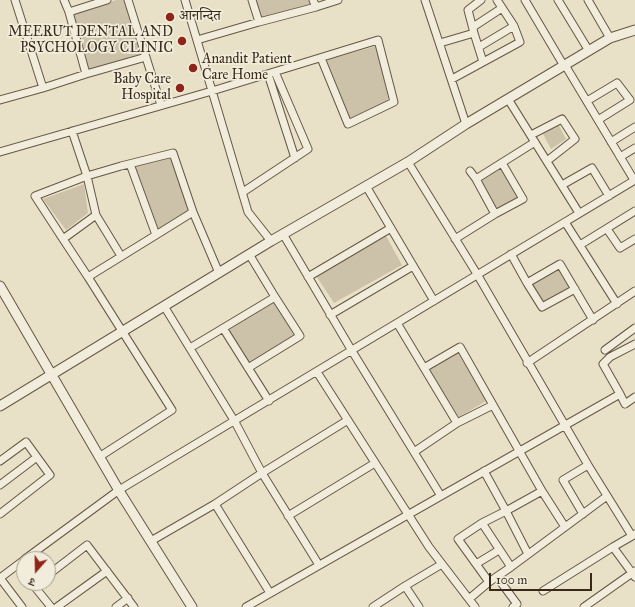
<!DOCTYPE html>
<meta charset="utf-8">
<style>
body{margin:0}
#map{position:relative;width:635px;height:607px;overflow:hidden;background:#e9e1c7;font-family:"IM FELL Great Primer","Noto Serif Devanagari",serif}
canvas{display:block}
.north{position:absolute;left:16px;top:551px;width:40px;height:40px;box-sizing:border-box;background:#f1ecdb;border:1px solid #a79e8d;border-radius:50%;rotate:200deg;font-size:11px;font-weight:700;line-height:16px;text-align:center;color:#392919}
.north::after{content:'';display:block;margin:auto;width:14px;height:18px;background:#8f2418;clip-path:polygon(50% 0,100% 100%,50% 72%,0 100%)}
.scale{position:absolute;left:489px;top:573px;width:103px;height:18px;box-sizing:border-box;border:2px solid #392919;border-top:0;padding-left:5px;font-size:12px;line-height:14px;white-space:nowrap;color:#392919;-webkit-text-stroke:3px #f1ecdb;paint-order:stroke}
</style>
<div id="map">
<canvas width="635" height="607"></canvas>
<div class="north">उ</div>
<div class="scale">100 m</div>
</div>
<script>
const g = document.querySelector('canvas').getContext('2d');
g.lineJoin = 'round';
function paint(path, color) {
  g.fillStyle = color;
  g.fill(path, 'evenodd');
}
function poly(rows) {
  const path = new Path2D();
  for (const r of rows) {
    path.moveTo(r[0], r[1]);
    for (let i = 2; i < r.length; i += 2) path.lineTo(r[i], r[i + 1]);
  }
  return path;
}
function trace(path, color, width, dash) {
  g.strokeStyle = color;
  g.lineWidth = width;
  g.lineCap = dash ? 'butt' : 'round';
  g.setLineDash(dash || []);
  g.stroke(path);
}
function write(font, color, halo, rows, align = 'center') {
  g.font = font + ' "IM FELL Great Primer","Noto Serif Devanagari",serif';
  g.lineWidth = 3.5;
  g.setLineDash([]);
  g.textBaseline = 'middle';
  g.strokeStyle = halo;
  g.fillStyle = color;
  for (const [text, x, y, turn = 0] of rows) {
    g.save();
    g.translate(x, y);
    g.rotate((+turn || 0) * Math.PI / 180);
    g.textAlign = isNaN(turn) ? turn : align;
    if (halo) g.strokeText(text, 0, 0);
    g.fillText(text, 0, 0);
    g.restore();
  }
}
paint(poly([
 [116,0,125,0,141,54,89,70,72,15],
 [255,0,310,0,311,4,261,18],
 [376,46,389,101,350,118,327,60],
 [558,124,566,139,551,149,543,134],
 [172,157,190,211,157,231,133,166],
 [501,168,517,197,496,210,480,181],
 [84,184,88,213,66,230,43,199],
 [386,236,402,265,334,303,315,274],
 [560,268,571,288,544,303,532,284],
 [275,301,296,335,250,363,228,330],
 [458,353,486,401,459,417,429,369]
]), '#cbc2a9');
const minor = poly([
 [15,0,43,88,86,74],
 [64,0,69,12],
 [107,0,69,12,86,74,146,57],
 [128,0,161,105],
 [185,0,248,212,271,241],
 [252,0,259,22,316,7,313,0],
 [425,0,466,124],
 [525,0,564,66],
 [558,0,589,51],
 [588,0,610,38],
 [316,7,338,0],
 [473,27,502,8],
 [474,33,483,62],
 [197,40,259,22],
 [440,43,474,33,468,10,481,0],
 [479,47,514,26],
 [565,65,634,180],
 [268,74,295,158],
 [452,79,520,42,514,26,497,0],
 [508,99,579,213],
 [0,100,43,88],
 [587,101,617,83,630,100,598,120],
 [72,131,87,176,121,166,173,153,193,212,156,235,130,164],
 [531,135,562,119,575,139,547,161],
 [611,142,635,127],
 [0,152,212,91,378,40,394,102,348,124,321,58],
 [620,157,635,148],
 [408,162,477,274,588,465,632,536,635,534],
 [470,171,476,179,535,142],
 [87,176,96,215,63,239,35,196,87,176],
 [476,179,495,214,523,199,502,163],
 [562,185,592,168,609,196],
 [366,186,434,301],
 [243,192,308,149,275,72],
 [193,212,219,273],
 [96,215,121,256],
 [565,222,617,304],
 [607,229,620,248,635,239],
 [283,234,352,351,441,496],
 [63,239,88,277,156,235],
 [455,239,495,214],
 [580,245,635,211],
 [511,254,527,283,560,264,593,320],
 [88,277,172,410,99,457],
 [308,277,391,228],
 [527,283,542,307,575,289],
 [164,306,235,422,262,473,215,504],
 [330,315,413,266],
 [397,323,424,368,460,347,542,491],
 [223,328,269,401],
 [190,348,275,297,249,254],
 [605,350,635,328],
 [527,363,635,291],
 [248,368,300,336,275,297],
 [424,368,457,423,493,405],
 [317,372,429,547,475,607],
 [620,394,625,404,635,397],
 [414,452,457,423],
 [0,461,26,442,50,475,0,514],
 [0,485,37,457],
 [583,514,563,480,588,465],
 [288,516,375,463],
 [482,523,506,511,484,471],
 [632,536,613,547,635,577],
 [151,541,215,504,270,593],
 [528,554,506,511,542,491,565,527],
 [25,559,119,490,635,180],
 [476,564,499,550],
 [319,565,262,473,348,420],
 [511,567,482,523,458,539,489,582,511,567,607,496],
 [48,575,87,545,134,607],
 [497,577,517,604,513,607],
 [0,578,22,607],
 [0,578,24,560],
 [38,583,34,586,51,607],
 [405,586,442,564],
 [543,591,613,547],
 [469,599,489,582],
 [57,607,107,571],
 [116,607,128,598],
 [246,607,620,394,603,364,610,357,635,344],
 [373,607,405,586,419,607],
 [584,607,635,571]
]);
const tertiary = poly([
 [0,286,121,494,192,607],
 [0,406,271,241,408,162,466,124,610,38,635,30]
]);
trace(minor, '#655744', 9);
trace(tertiary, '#655744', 11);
trace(minor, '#f1ecdb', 7);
trace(tertiary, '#f1ecdb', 9);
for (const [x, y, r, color] of [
 [170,17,5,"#8f2418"],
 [182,41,5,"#8f2418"],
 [193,68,5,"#8f2418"],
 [180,88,5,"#8f2418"]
]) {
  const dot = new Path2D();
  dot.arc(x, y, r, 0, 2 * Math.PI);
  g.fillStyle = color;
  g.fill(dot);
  trace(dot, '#f1ecdb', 1.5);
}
write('14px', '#392919', '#f1ecdb', [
 ["आनन्दित",179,17],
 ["MEERUT DENTAL AND",173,33,"right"],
 ["PSYCHOLOGY CLINIC",173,49,"right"],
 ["Anandit Patient",202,60],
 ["Care Home",202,76],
 ["Baby Care",171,80,"right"],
 ["Hospital",171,96,"right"]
], 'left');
</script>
